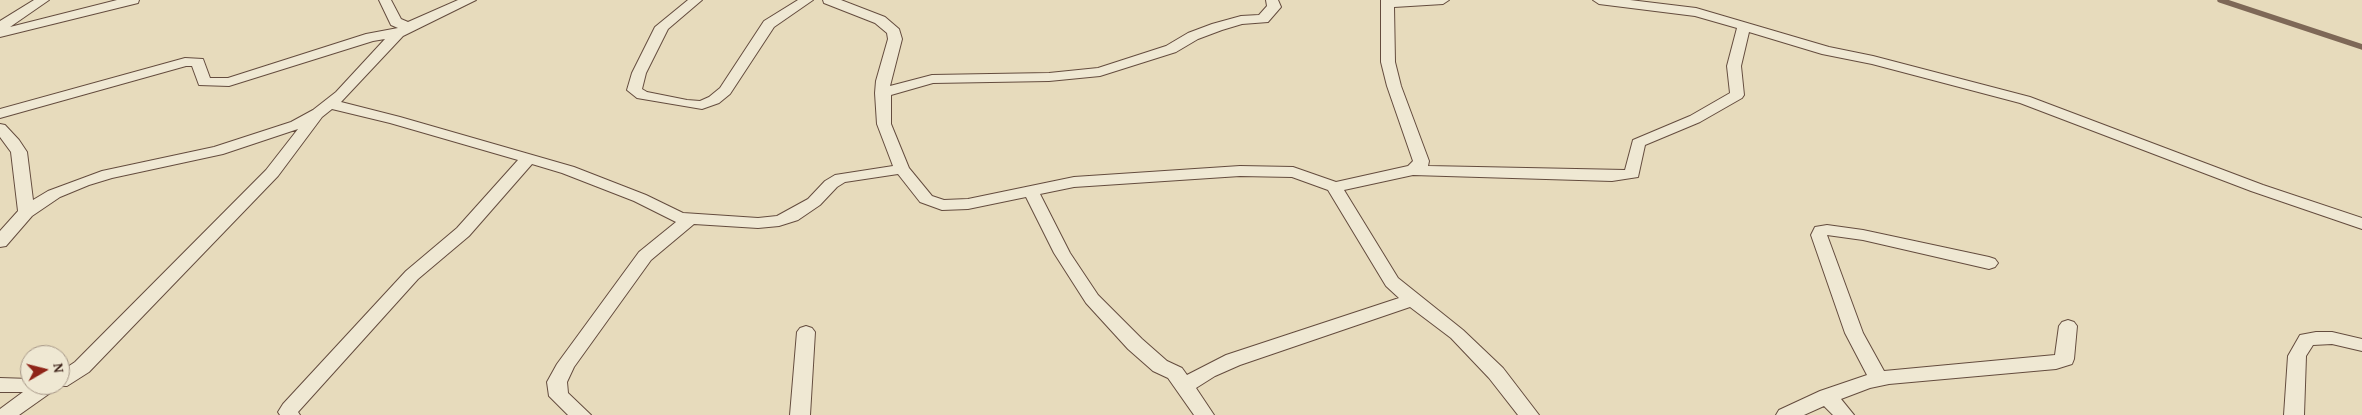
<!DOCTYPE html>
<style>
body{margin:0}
#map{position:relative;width:2362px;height:415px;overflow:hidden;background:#e7dbbc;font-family:"Gentium Book Plus",serif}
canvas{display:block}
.north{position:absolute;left:20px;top:345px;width:50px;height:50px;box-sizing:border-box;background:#efe8d3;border:1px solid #a69787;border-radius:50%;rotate:82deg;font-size:14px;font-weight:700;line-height:20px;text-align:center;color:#381d14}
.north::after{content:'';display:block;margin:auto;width:18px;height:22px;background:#8f2418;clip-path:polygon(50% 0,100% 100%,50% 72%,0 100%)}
</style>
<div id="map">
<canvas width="2362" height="415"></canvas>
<div class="north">N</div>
</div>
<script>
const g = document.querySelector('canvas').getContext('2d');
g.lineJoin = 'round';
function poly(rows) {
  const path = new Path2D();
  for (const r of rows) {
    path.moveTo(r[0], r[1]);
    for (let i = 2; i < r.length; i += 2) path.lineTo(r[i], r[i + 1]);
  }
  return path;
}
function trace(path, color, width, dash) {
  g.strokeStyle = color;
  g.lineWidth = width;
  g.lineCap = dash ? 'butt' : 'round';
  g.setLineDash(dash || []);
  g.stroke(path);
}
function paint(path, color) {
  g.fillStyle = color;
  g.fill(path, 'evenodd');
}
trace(poly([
 [2220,0,2362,47]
]), '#7e6857', 5.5);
const street = poly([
 [34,0,49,0,10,27,117,0,139,0,138,3,0,37,0,21,34,0],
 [379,0,391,0,401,19,408,22,458,0,476,0,403,36,341,102,400,117,574,167,646,195,683,213,758,218,777,216,808,199,825,181,835,175,893,166,877,124,875,93,876,81,888,39,887,33,875,23,824,3,823,0,841,0,885,17,899,29,902,39,890,86,932,75,1049,73,1098,68,1166,46,1188,33,1212,24,1241,16,1259,15,1267,6,1266,0,1278,0,1281,7,1268,22,1242,24,1222,30,1198,39,1176,52,1100,76,1049,81,933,83,891,95,891,124,909,168,932,196,944,200,968,199,1074,177,1240,166,1293,167,1336,182,1408,166,1413,161,1387,86,1381,62,1381,0,1449,0,1443,4,1394,7,1395,62,1401,86,1429,161,1428,166,1625,170,1633,140,1690,116,1730,93,1727,66,1737,28,1695,16,1599,4,1593,0,1630,0,1696,8,1829,47,1873,56,2030,97,2263,185,2362,218,2362,229,2251,191,2020,103,1872,64,1822,54,1749,32,1741,66,1744,95,1742,98,1700,122,1645,145,1638,177,1612,181,1413,175,1344,190,1398,278,1463,330,1503,368,1539,415,1518,415,1489,378,1451,338,1410,307,1240,365,1215,376,1196,388,1214,415,1194,415,1168,378,1153,371,1128,349,1086,303,1054,253,1026,197,968,209,942,210,920,202,898,174,845,182,837,187,820,205,798,220,779,226,758,228,694,224,651,260,574,367,567,382,568,393,591,415,568,415,549,396,547,382,557,364,639,252,676,222,634,201,562,173,532,164,469,236,418,279,298,412,300,415,280,415,278,412,283,404,406,271,457,228,518,160,390,123,332,109,322,117,278,176,89,372,67,386,55,386,53,391,19,415,0,415,0,409,23,392,0,392,0,378,30,379,30,385,60,385,60,372,75,362,266,170,298,129,223,154,112,178,89,185,60,197,32,216,6,246,0,247,0,231,18,211,11,152,0,137,0,124,5,125,19,140,27,152,33,200,48,191,102,171,214,147,291,122,313,110,336,92,385,39,373,41,229,86,199,85,192,66,186,66,0,118,0,109,185,58,203,59,210,78,228,78,366,34,398,28,391,25,379,0],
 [1240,176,1292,177,1328,190,1386,286,1399,298,1226,355,1187,375,1182,368,1167,361,1142,339,1098,295,1070,253,1040,194,1074,187,1240,176],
 [688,0,702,0,668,29,646,73,642,89,647,92,687,100,700,101,709,97,720,88,764,21,798,0,813,0,774,27,730,94,719,103,702,109,637,98,627,90,632,73,655,27,688,0],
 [1827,225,1863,230,1989,257,1995,259,1998,263,1995,267,1989,269,1863,240,1827,235,1863,333,1884,371,2055,355,2059,326,2062,322,2068,320,2074,322,2077,326,2074,359,2072,364,2056,369,1889,384,1870,388,1841,399,1854,415,1833,415,1824,406,1804,415,1776,415,1779,410,1820,391,1867,375,1845,333,1811,235,1815,227,1827,225],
 [806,326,812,328,815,332,810,415,790,415,797,332,800,328,806,326],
 [2316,332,2332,332,2362,339,2362,351,2332,344,2313,345,2306,356,2304,415,2284,415,2288,356,2300,335,2316,332]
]);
trace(street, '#644c3e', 2);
paint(street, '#efe8d3');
</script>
